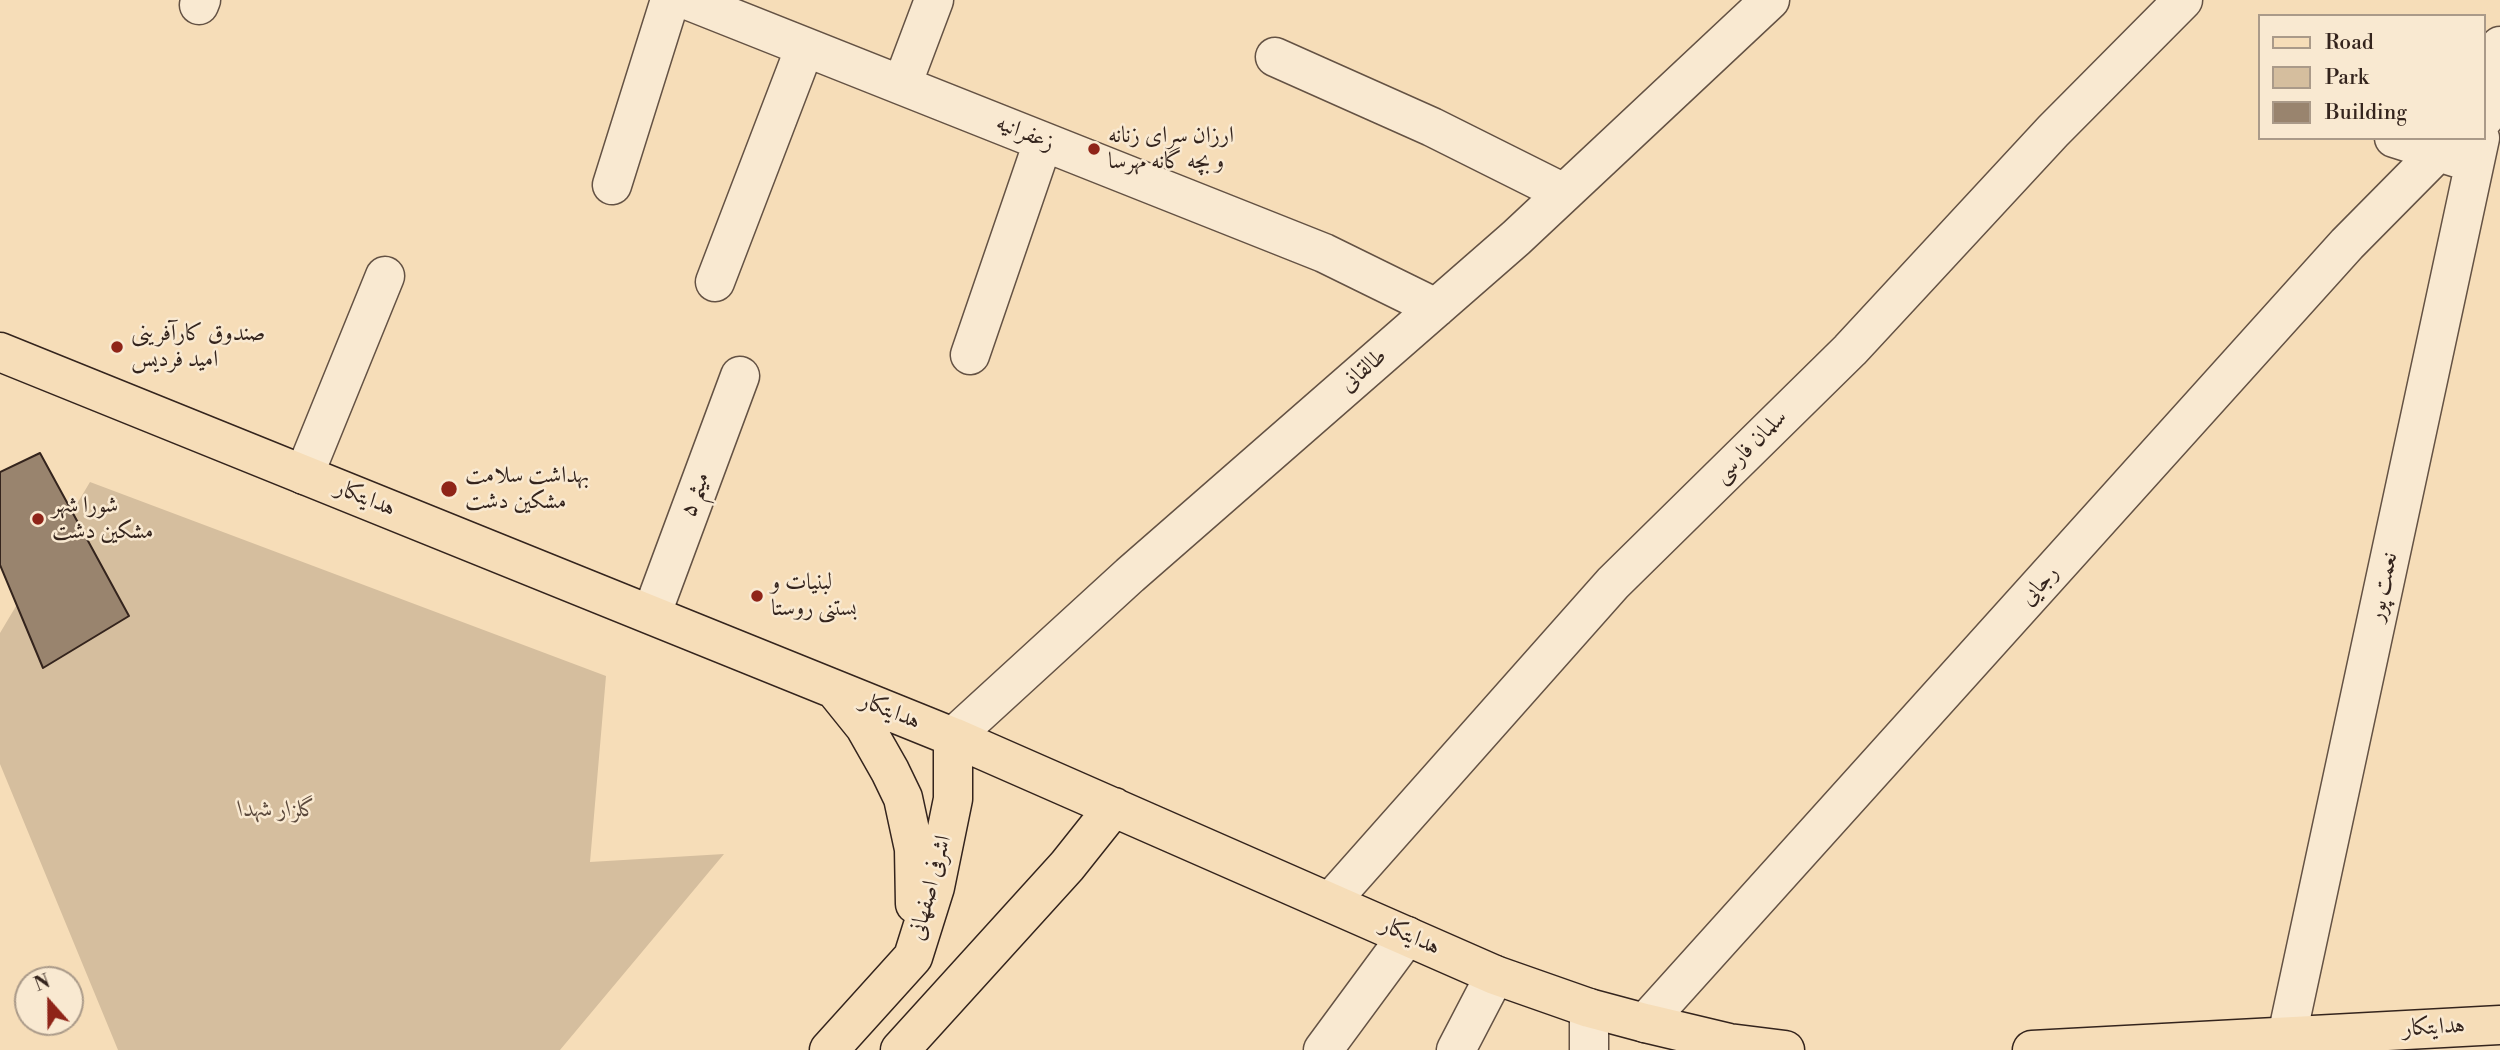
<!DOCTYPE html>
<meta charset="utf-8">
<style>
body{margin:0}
#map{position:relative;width:2500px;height:1050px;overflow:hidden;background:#f6ddb8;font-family:"Libre Bodoni",serif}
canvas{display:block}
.legend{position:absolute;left:2258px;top:14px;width:228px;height:126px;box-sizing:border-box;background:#f9e9d1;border:2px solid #aa9a89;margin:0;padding:9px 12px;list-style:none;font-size:21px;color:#34241d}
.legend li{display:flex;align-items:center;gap:14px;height:35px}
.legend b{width:35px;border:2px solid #aa9a89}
.north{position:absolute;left:14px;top:966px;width:70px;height:70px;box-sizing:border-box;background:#f9e9d1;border:2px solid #aa9a89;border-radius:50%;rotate:339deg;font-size:19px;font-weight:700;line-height:28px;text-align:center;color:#34241d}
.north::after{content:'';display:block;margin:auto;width:24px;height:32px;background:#8f2418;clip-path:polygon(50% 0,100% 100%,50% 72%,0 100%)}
</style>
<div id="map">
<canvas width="2500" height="1050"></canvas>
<ul class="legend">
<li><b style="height:9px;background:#f6ddb8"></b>Road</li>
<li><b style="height:19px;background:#d5be9e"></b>Park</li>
<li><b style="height:19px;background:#99846e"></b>Building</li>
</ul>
<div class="north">N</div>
</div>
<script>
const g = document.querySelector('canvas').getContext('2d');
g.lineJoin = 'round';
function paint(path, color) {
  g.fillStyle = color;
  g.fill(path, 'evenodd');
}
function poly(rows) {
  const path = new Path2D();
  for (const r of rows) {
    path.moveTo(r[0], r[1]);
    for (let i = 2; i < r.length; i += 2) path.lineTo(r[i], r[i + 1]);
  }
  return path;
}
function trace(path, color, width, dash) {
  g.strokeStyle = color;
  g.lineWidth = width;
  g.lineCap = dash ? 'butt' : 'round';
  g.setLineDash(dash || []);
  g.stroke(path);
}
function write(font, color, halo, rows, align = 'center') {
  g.font = font + ' "Libre Bodoni",Amiri,serif';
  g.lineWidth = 5;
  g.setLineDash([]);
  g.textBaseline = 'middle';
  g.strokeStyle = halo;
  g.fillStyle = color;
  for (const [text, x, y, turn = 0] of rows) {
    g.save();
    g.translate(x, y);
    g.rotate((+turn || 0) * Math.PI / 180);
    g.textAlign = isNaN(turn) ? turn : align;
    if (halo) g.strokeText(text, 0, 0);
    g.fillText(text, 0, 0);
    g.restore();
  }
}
paint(poly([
 [90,482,606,676,590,862,724,854,560,1050,118,1050,0,764,0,633]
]), '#d5be9e');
const building = poly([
 [40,453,129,616,43,668,0,565,0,472,40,453]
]);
paint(building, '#99846e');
trace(building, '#34241d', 2);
const minor = poly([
 [687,0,1324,253,1436,308],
 [199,5,201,0],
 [1275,57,1432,127,1564,193],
 [902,85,934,0],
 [2484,118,2500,46],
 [2394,138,2457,158],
 [612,185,670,0],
 [715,282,805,47],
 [970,355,1043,142],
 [304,475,385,276],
 [652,613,740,376],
 [953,737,1130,575,1516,238,1770,0],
 [1330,902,1613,583,1850,350,2053,131,2183,0],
 [1589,1008,1589,1050],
 [1645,1023,2347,244,2438,152],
 [2287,1036,2480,138],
 [1323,1050,1407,936],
 [1456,1050,1495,975]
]);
const major = poly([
 [0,352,953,737,1495,975,1589,1008,1645,1023,1729,1043,1785,1050],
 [836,691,865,727,890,771,903,798,914,849,915,904],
 [829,1050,913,957,935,887,953,799,953,737],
 [900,1050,1067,866,1114,807],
 [2032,1050,2500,1025]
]);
trace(minor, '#645244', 41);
trace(major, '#34241d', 41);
trace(minor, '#f9e9d1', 38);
trace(major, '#f6ddb8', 38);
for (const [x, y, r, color] of [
 [1094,149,7,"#8f2418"],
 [117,347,7,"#8f2418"],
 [449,489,9,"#8f2418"],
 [38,519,7,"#8f2418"],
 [757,596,7,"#8f2418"]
]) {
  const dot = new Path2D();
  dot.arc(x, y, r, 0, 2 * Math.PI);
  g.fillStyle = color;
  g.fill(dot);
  trace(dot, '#f9e9d1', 2.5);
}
write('23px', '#34241d', '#f9e9d1', [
 ["زعفرانیه",1025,134,22],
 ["طالقانی",1364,371,-41],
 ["سلمان فارسی",1751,447,-45],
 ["میثم ۵",696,495,-70],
 ["هدایتکار",365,499,22],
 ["رجایی",2040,586,-48],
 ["نعمت پور",2384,587,-78],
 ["هدایتکار",890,712,22],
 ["اشرفی اصفهانی",931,888,-75],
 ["هدایتکار",1410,937,24],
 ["هدایتکار",2434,1028,-3]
]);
write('23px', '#34241d', '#f9e9d1', [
 ["ارزان سرای زنانه",1108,136],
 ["و بچه گانه مهرسا",1108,162],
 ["صندوق کارآفرینی",131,334],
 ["امید فردیس",131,360],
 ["بهداشت سلامت",465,476],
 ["مشکین دشت",465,502],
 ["شورا شهر",52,506],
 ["مشکین دشت",52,532],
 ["لبنیات و",771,583],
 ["بستنی روستا",771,609]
], 'left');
write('italic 23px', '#5c4a3d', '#f9e9d1', [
 ["گلزار شهدا",278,810]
]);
</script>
